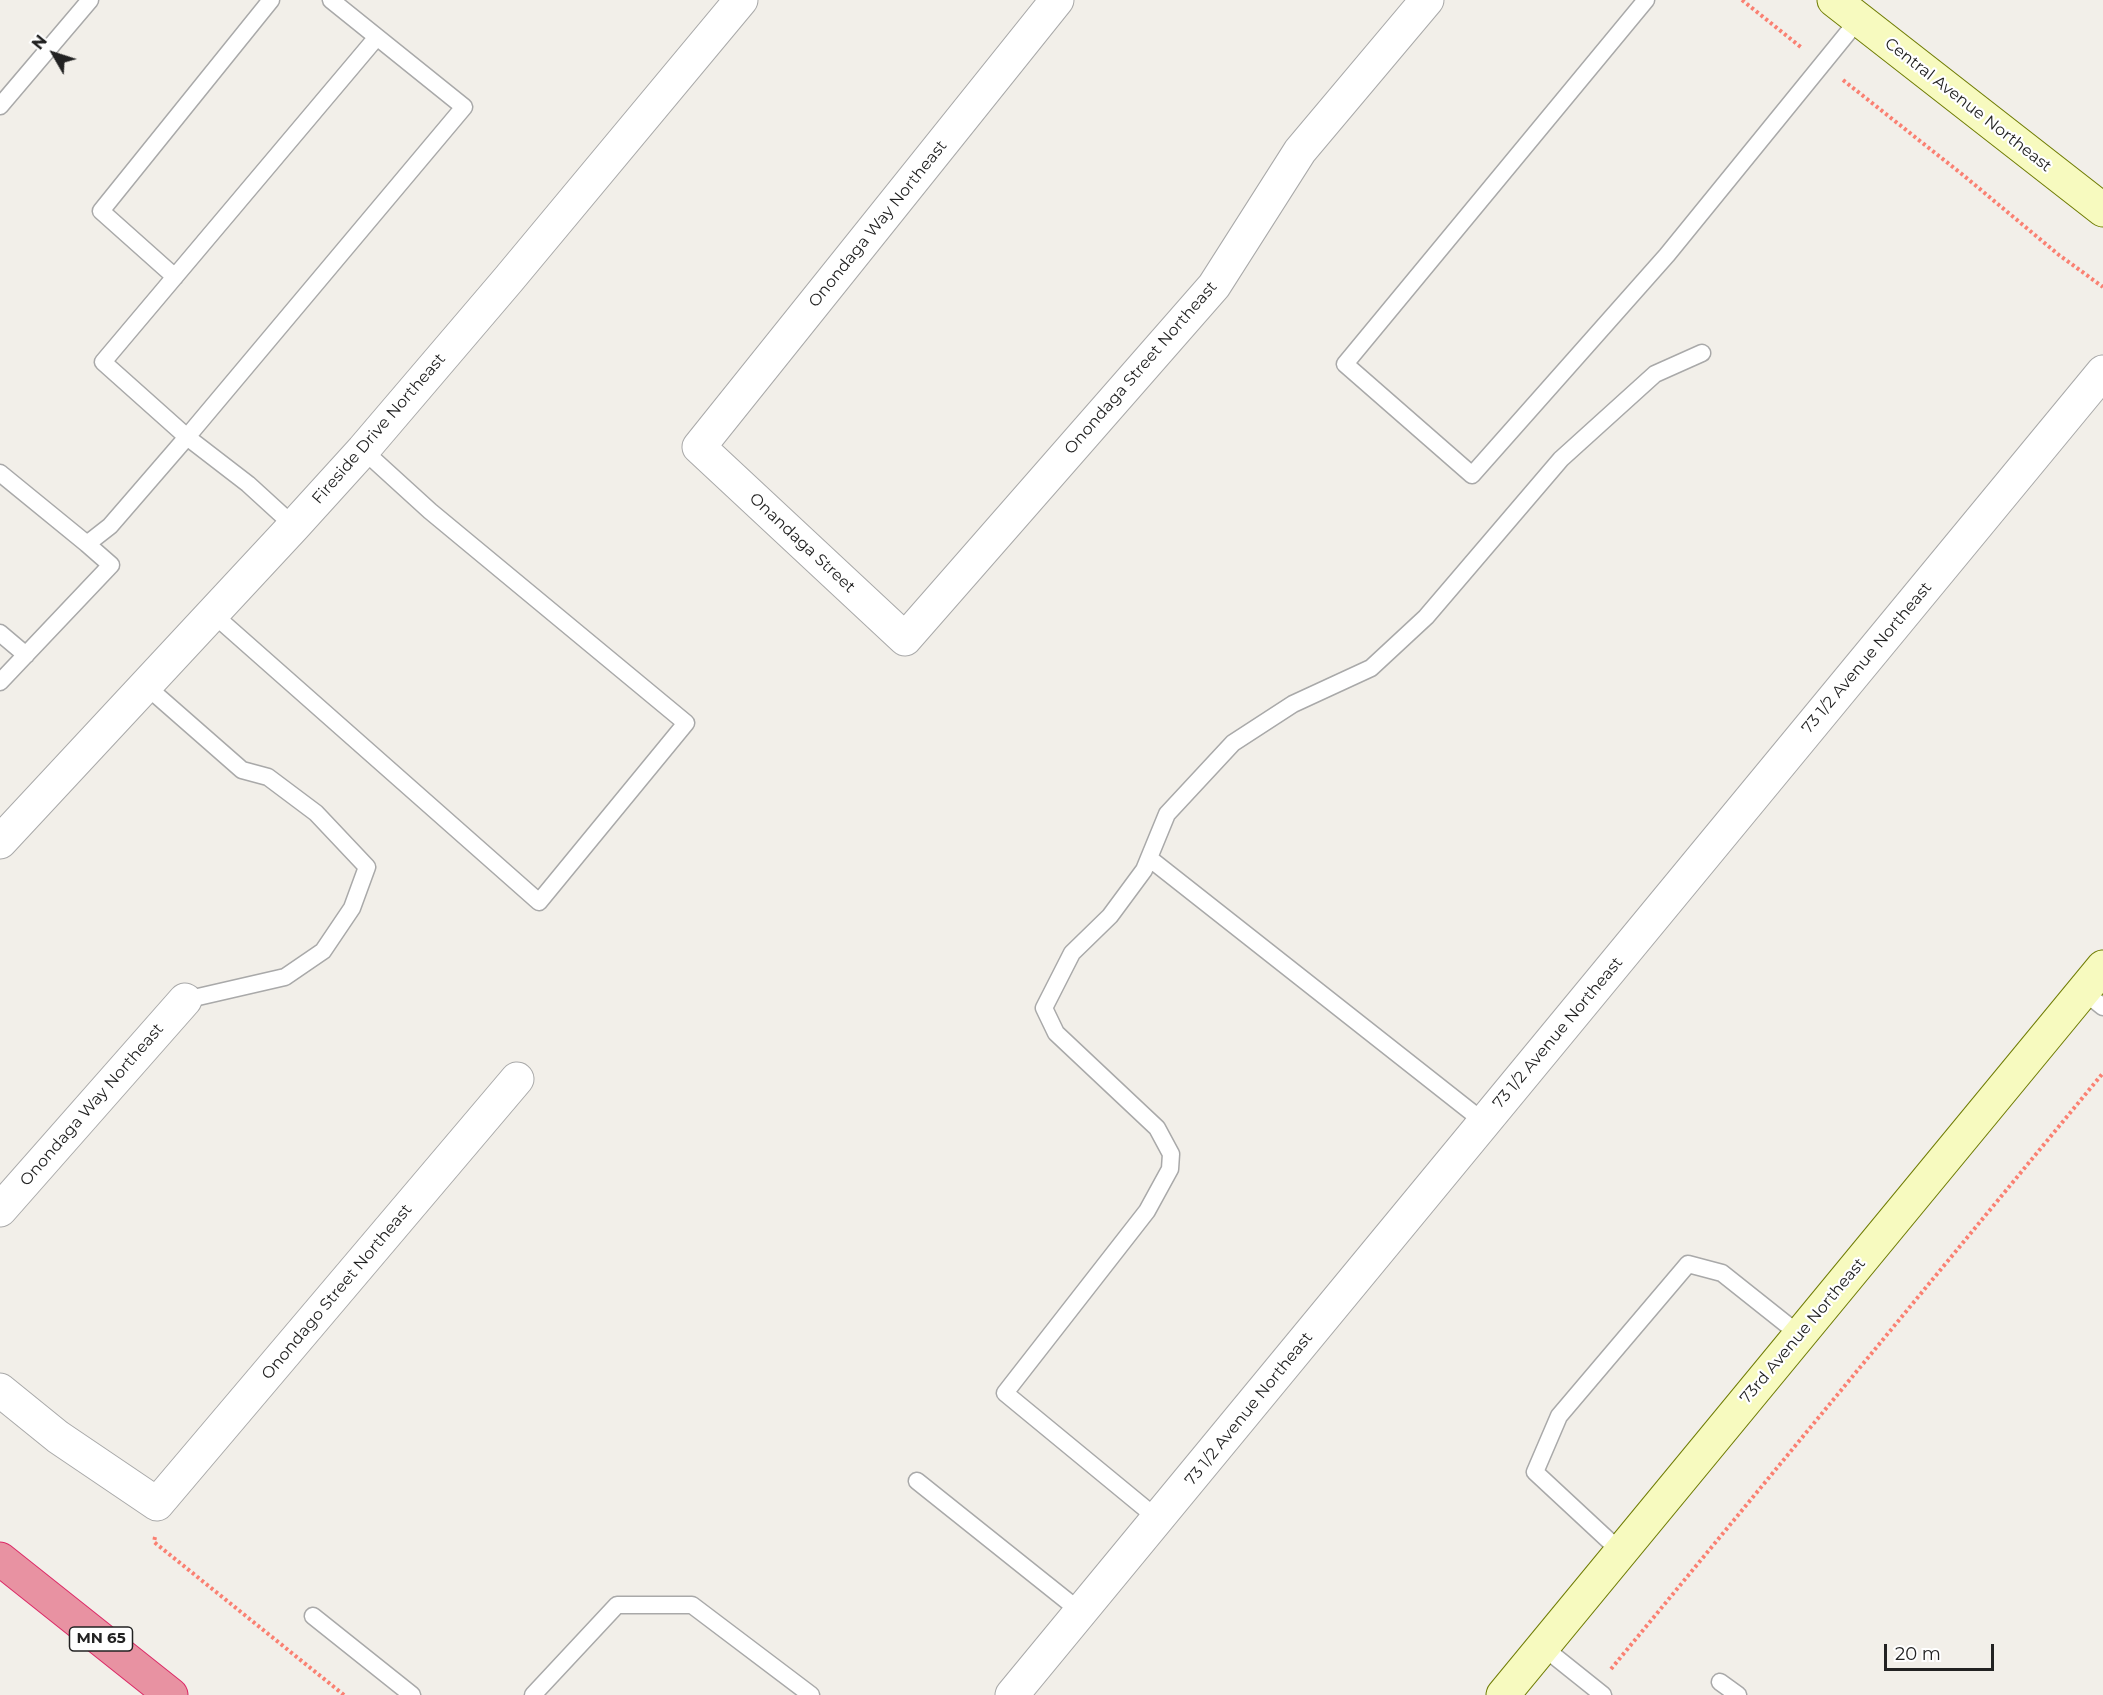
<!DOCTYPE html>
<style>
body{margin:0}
#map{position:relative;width:2103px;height:1695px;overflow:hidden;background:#f2efe9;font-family:Montserrat,sans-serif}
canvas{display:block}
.north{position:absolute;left:24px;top:24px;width:60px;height:60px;-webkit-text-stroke:4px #fff;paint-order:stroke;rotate:309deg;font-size:16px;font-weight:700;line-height:24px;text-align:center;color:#222}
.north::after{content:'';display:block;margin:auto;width:21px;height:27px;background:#222;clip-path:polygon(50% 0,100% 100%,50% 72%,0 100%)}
.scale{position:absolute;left:1884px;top:1644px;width:110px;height:27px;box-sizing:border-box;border:3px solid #222;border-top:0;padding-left:8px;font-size:18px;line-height:21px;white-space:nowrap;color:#222;-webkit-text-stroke:4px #fff;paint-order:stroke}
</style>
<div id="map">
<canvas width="2103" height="1695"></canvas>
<div class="north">N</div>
<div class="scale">20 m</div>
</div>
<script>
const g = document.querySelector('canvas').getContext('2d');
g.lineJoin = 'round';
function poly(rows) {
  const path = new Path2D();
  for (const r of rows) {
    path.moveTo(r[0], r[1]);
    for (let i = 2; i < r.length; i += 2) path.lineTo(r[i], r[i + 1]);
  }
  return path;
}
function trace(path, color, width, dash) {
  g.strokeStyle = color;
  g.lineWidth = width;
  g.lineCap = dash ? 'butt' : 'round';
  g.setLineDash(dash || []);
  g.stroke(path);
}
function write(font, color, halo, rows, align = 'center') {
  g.font = font + ' Montserrat,sans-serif';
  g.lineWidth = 4.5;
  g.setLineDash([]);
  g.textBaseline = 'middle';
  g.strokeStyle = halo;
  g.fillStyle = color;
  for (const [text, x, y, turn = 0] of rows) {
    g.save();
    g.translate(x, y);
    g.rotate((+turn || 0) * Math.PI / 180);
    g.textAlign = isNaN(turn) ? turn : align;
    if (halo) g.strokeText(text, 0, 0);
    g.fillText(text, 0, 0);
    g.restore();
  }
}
const lane = poly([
 [331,0,464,107,187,437,103,362,377,37],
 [1646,0,1345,364,1472,475,1667,255,1859,19],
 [0,106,90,0],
 [175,277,101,211,271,0],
 [0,473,87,544,110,526,187,437,248,484,294,526],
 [213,614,539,902,686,723,430,511,363,450],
 [0,633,26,655],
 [0,682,111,565,87,544],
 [145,685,242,770,268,777,316,813,367,867,352,908,323,951,285,977,185,1000],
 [1149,858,1484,1122],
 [2083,991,2103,1007],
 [917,1481,1081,1612],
 [1158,1519,1005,1393,1147,1211,1170,1169,1171,1154,1157,1128,1056,1033,1044,1008,1072,953,1110,916,1144,870,1167,814,1233,743,1293,704,1371,668,1426,617,1561,459,1655,374,1702,353],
 [1620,1551,1535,1472,1559,1416,1688,1264,1722,1273,1800,1335],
 [313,1616,412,1695],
 [1543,1647,1603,1695],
 [1720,1682,1738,1695],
 [533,1695,617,1605,692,1605,811,1695]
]);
const street = poly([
 [1057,0,699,447,905,639,1214,286,1300,151,1427,0],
 [0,842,294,526,363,450,508,280,741,0],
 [0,1210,185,1000],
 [0,1390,58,1437,157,1504,517,1079],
 [1012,1695,2103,372]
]);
const secondary = poly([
 [1834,0,2103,210],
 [1503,1695,2103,967]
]);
const highway = poly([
 [0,1559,171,1695]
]);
trace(lane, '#a9a9a9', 19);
trace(street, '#a9a9a9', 35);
trace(secondary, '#707d05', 35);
trace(highway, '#dc2a67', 35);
trace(poly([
 [1742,0,1802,48],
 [1843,80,1963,175,2059,255,2103,287],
 [155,1537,154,1542,344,1695],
 [1611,1669,2103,1073]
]), '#fa8072', 4, [3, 3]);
trace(lane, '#fff', 16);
trace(street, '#fff', 33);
trace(secondary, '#f7fabf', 33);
trace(highway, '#e892a2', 33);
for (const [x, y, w] of [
 [101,1639,63]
]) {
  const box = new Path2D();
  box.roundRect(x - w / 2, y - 12, w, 24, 4.5);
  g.fillStyle = '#fff';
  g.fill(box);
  trace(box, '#222', 1.5);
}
write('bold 15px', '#222', null, [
 ["MN 65",101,1639]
]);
write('16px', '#222', '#fff', [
 ["Central Avenue Northeast",1968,105,38],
 ["Onondaga Way Northeast",878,224,-51],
 ["Onondaga Street Northeast",1141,368,-49],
 ["Fireside Drive Northeast",379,429,-49],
 ["Onandaga Street",802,543,43],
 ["73 1/2 Avenue Northeast",1867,658,-50],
 ["73 1/2 Avenue Northeast",1558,1033,-50],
 ["Onondaga Way Northeast",92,1105,-49],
 ["Onondago Street Northeast",337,1292,-50],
 ["73rd Avenue Northeast",1803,1331,-50],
 ["73 1/2 Avenue Northeast",1249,1409,-51]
]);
</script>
